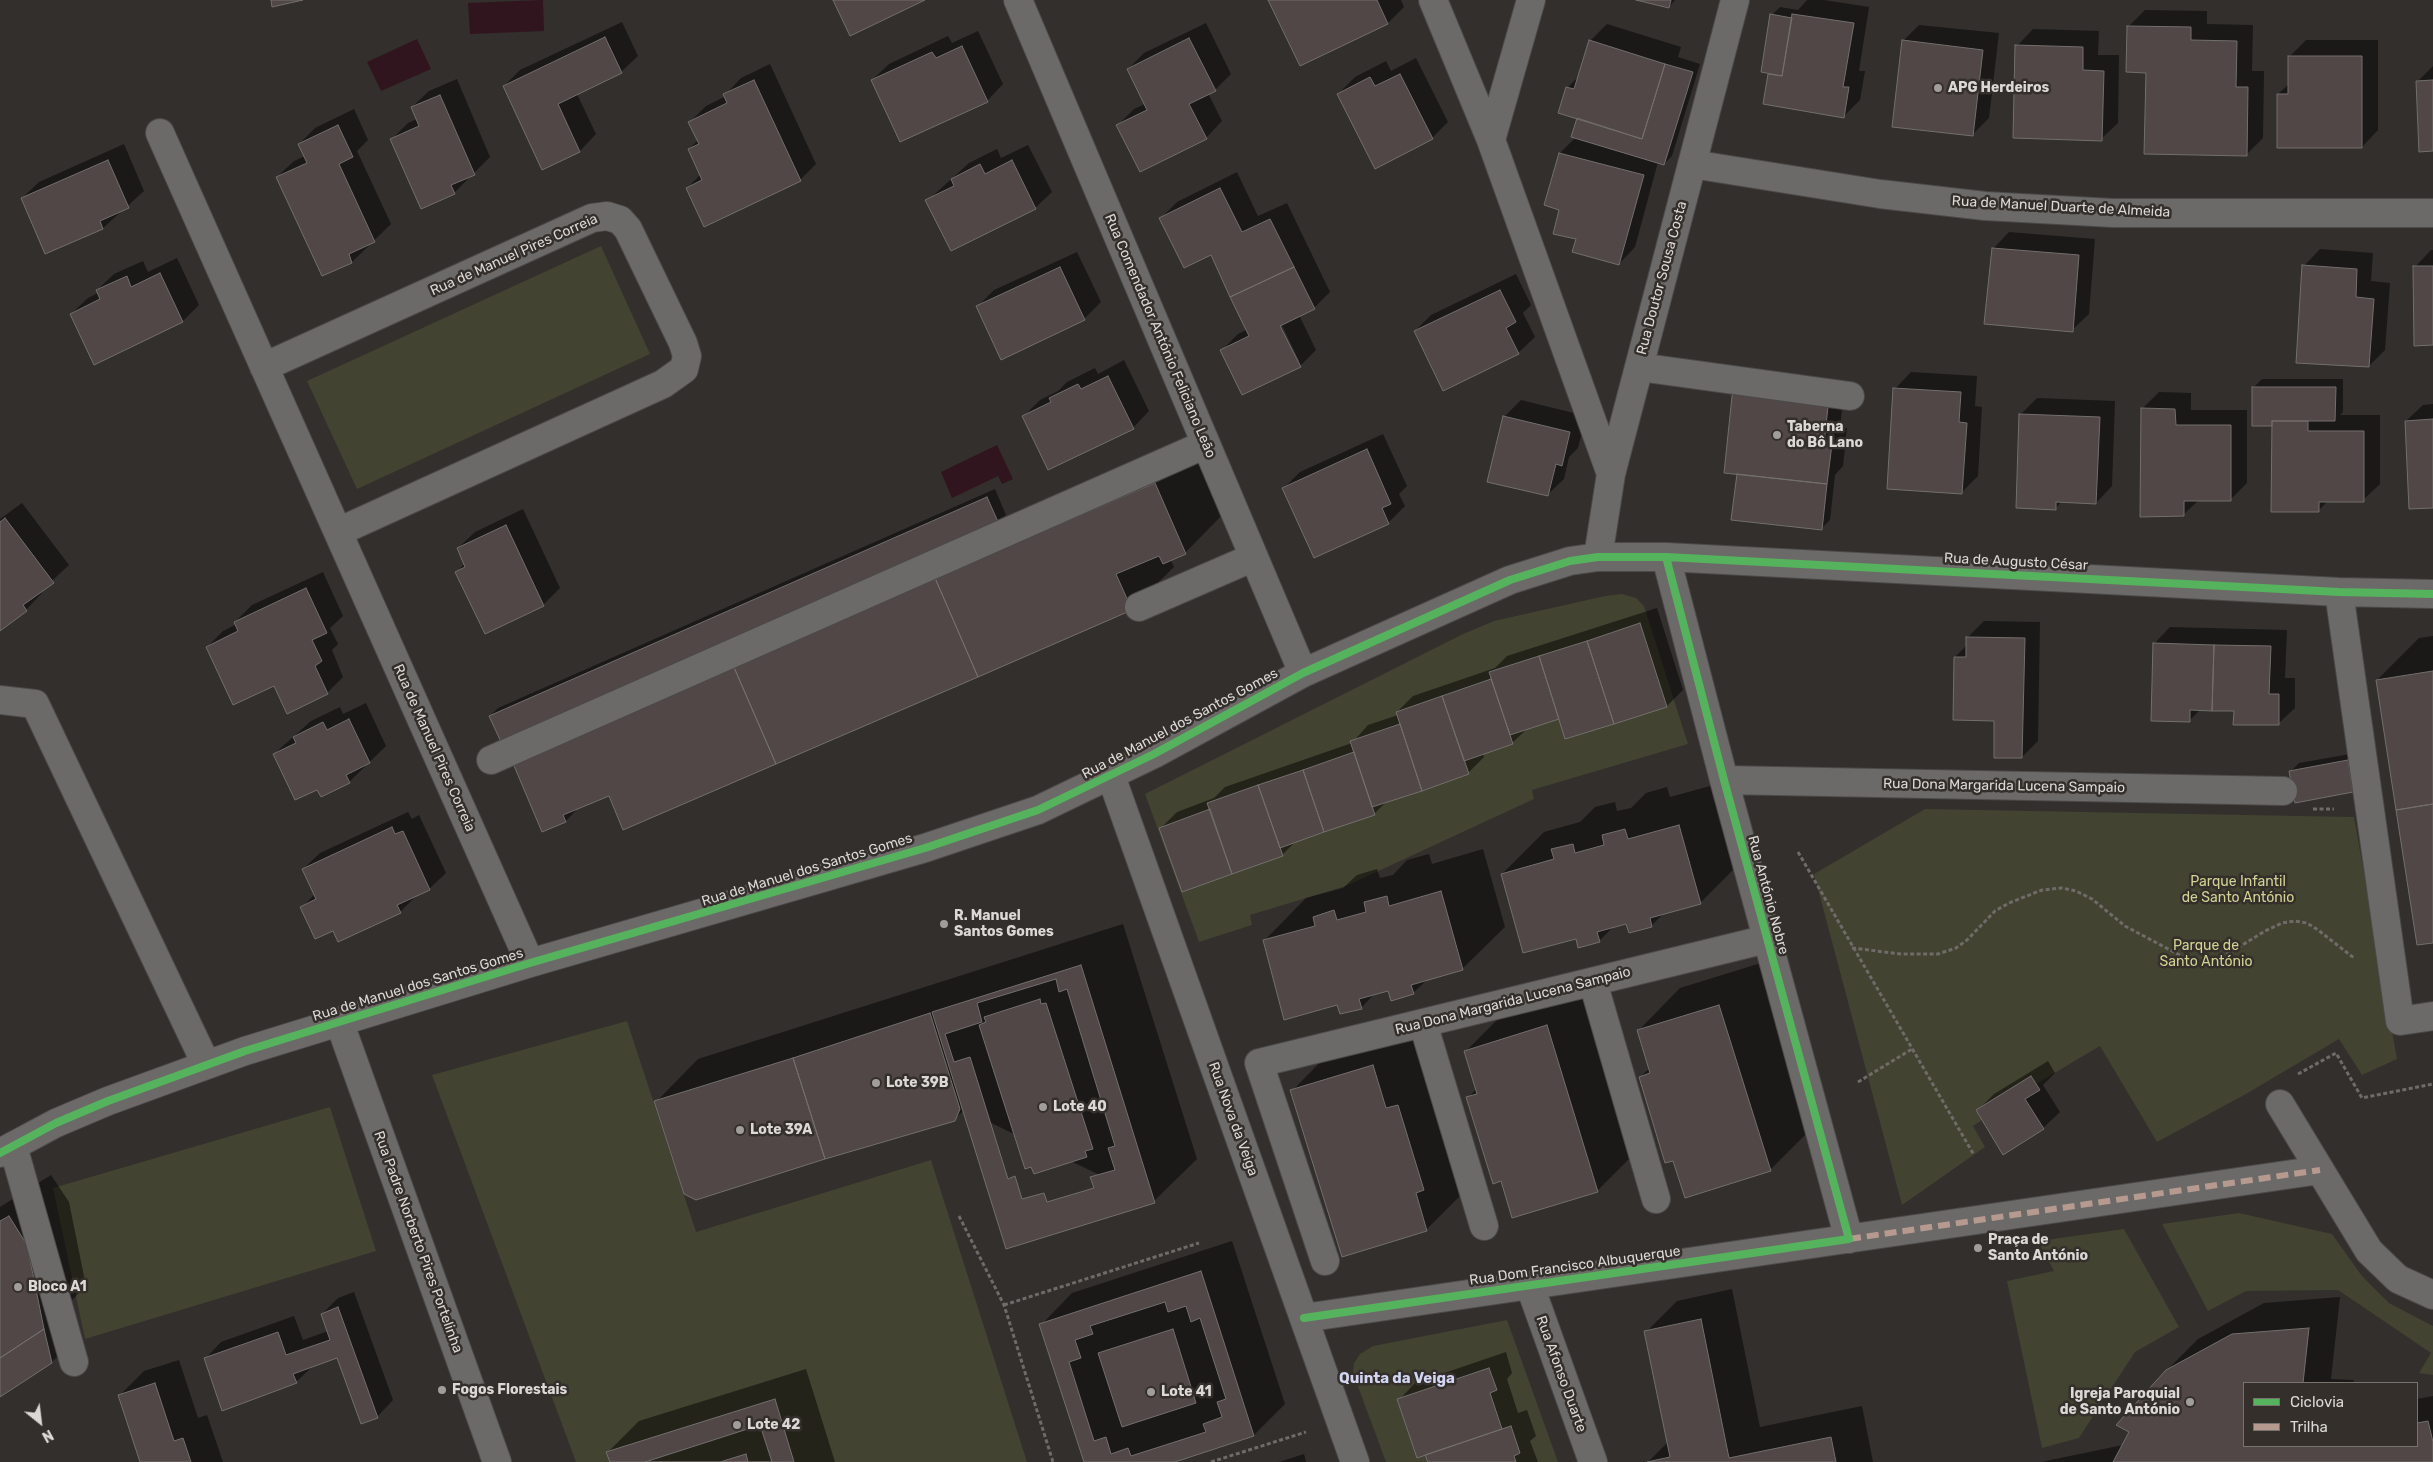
<!DOCTYPE html>
<meta charset="utf-8">
<style>
body{margin:0}
#map{position:relative;width:2433px;height:1462px;overflow:hidden;background:#322f2d;font-family:Rubik,sans-serif}
canvas{display:block}
.legend{position:absolute;left:2243px;top:1382px;width:175px;height:65px;box-sizing:border-box;background:#342f2b;border:1px solid #77736f;margin:0;padding:6px 9px;list-style:none;font-size:15px;color:#dbd8d6}
.legend li{display:flex;align-items:center;gap:10px;height:25px}
.legend b{width:25px;border:1px solid #77736f}
.north{position:absolute;left:15px;top:1397px;width:50px;height:50px;-webkit-text-stroke:4px #342f2b;paint-order:stroke;rotate:151deg;font-size:14px;font-weight:700;line-height:20px;text-align:center;color:#dbd8d6}
.north::after{content:'';display:block;margin:auto;width:18px;height:22px;background:#dbd8d6;clip-path:polygon(50% 0,100% 100%,50% 72%,0 100%)}
</style>
<div id="map">
<canvas width="2433" height="1462"></canvas>
<ul class="legend">
<li><b style="height:6px;background:#56b35d"></b>Ciclovia</li>
<li><b style="height:6px;background:#b69a8f"></b>Trilha</li>
</ul>
<div class="north">N</div>
</div>
<script>
const g = document.querySelector('canvas').getContext('2d');
g.lineJoin = 'round';
function paint(path, color) {
  g.fillStyle = color;
  g.fill(path, 'evenodd');
}
function poly(rows) {
  const path = new Path2D();
  for (const r of rows) {
    path.moveTo(r[0], r[1]);
    for (let i = 2; i < r.length; i += 2) path.lineTo(r[i], r[i + 1]);
  }
  return path;
}
function trace(path, color, width, dash) {
  g.strokeStyle = color;
  g.lineWidth = width;
  g.lineCap = dash ? 'butt' : 'round';
  g.setLineDash(dash || []);
  g.stroke(path);
}
function write(font, color, halo, rows, align = 'center') {
  g.font = font + ' Rubik,sans-serif';
  g.lineWidth = 5;
  g.setLineDash([]);
  g.textBaseline = 'middle';
  g.strokeStyle = halo;
  g.fillStyle = color;
  for (const [text, x, y, turn = 0] of rows) {
    g.save();
    g.translate(x, y);
    g.rotate((+turn || 0) * Math.PI / 180);
    g.textAlign = isNaN(turn) ? turn : align;
    if (halo) g.strokeText(text, 0, 0);
    g.fillText(text, 0, 0);
    g.restore();
  }
}
paint(poly([
 [601,246,650,354,357,489,307,381],
 [1622,594,1636,598,1644,606,1688,744,1532,790,1534,799,1346,886,1250,915,1252,925,1199,942,1145,794,1463,634,1494,621,1605,596],
 [1925,809,2354,817,2397,1059,2362,1075,2339,1039,2246,1094,2157,1142,2100,1046,2036,1084,1976,1110,1982,1120,1973,1126,1985,1147,1902,1205,1814,874],
 [627,1021,696,1232,931,1160,1027,1462,576,1462,432,1075],
 [330,1107,376,1251,85,1339,53,1188],
 [2239,1213,2332,1234,2362,1276,2389,1303,2433,1326,2433,1375,2419,1373,2431,1353,2338,1290,2246,1291,2208,1311,2162,1224],
 [2124,1229,2179,1327,2135,1352,2079,1438,2042,1448,2007,1281,2054,1271,2038,1241],
 [1507,1320,1558,1462,1386,1462,1353,1373,1354,1363,1360,1354,1373,1346]
]), '#424330');
paint(poly([
 [543,0,544,31,470,34,468,3],
 [417,39,431,69,381,91,367,62],
 [997,445,1013,479,1002,484,998,476,952,498,941,472]
]), '#31151e');
paint(poly([
 [1270,0,1401,0,1404,7,1388,23],
 [1641,0,1675,0,1669,7],
 [1807,0,1824,0,1869,7,1859,71,1865,71,1860,100,1844,116,1769,74,1771,73,1772,15,1780,7,1798,10],
 [2145,10,2207,11,2207,24,2253,25,2252,71,2264,71,2263,138,2246,155,2128,27],
 [622,22,638,56,621,72,577,94,596,134,580,151,543,168,504,86,520,70],
 [1206,23,1231,74,1215,90,1208,93,1222,121,1206,138,1118,125,1134,109,1145,104,1128,69,1144,53],
 [1607,24,1681,47,1678,57,1700,64,1672,156,1664,164,1658,162,1635,247,1619,264,1577,238,1561,209,1560,153,1576,137,1578,118,1567,88,1579,76,1590,41],
 [1919,25,1999,33,1989,118,1972,135,1903,41],
 [2033,29,2099,31,2098,55,2119,55,2118,123,2101,139,2017,46],
 [978,31,1003,84,987,101,872,80,889,64,948,36,952,43],
 [2306,40,2378,40,2378,130,2362,147,2278,94,2289,84,2289,57],
 [1416,58,1448,122,1432,138,1338,94,1355,77,1386,61,1391,71],
 [770,64,816,164,800,180,687,188,701,174,689,149,698,140,690,122,706,106,726,96,725,95,741,78],
 [2433,66,2433,150,2418,81],
 [457,79,490,157,454,193,392,139,408,123,417,119,412,107,429,91],
 [354,109,368,140,357,151,391,224,352,262,322,275,277,177,294,161,305,156,299,144,315,128],
 [124,144,144,191,103,228,45,252,22,198,39,182],
 [1028,145,1052,192,1035,208,927,201,969,163,997,149,1001,158],
 [1237,172,1258,216,1287,203,1330,292,1314,308,1299,315,1316,350,1300,366,1222,350,1238,334,1248,329,1211,253,1161,218,1177,202],
 [1279,319,1299,361,1296,361,1276,321],
 [2009,232,2095,239,2089,314,2072,330,1993,249],
 [2320,249,2373,253,2371,281,2390,283,2385,350,2369,366,2304,266],
 [2431,250,2433,250,2433,344,2415,267],
 [1077,252,1101,302,1084,319,1002,358,978,306,994,290],
 [177,258,199,305,183,321,71,314,88,298,98,293,97,290,114,274,143,261,148,272],
 [1516,274,1531,305,1523,313,1535,337,1518,353,1415,331,1431,315],
 [1124,360,1149,411,1133,428,1024,416,1040,400,1058,391,1067,382,1095,368,1098,374],
 [1751,371,1845,381,1840,428,1847,428,1843,466,1835,475,1830,520,1822,528],
 [1911,372,1977,376,1975,406,1982,407,1978,476,1962,492,1895,389],
 [2262,379,2343,379,2343,412,2340,415,2380,415,2380,484,2363,500,2329,500,2318,511,2254,387],
 [2159,392,2191,393,2191,410,2247,410,2247,483,2230,500,2199,500,2183,515,2142,409],
 [2037,398,2115,401,2112,486,2096,503,2062,501,2055,509,2020,415],
 [1521,400,1586,416,1578,448,1569,457,1564,479,1547,495,1504,417],
 [2433,404,2433,507,2406,421,2423,405],
 [1383,434,1407,486,1399,494,1405,506,1388,523,1284,488,1300,472],
 [1197,441,1227,510,1185,553,1170,559,1174,567,1131,609,610,794,579,807,566,821,543,830,513,761,490,716,498,708,995,489,1006,515,998,523],
 [22,503,69,565,41,591,42,593,26,610,0,629,0,519],
 [523,509,560,588,543,605,457,572,465,563,458,548,475,532],
 [323,572,343,616,330,628,338,644,332,650,343,677,327,693,274,684,207,647,223,631,237,624,235,622,252,605],
 [1657,608,1683,690,1667,706,1560,718,1527,729,1512,743,1483,753,1484,757,1468,773,1388,800,1374,814,1297,840,1282,855,1161,828,1177,812,1214,798,1225,787,1352,743,1368,725,1398,715,1397,712,1413,696,1495,668,1507,656],
 [1984,621,2040,622,2038,741,2022,757,1955,657,1967,645,1967,638],
 [2170,627,2287,630,2285,678,2295,678,2295,708,2278,724,2235,710,2201,709,2189,721,2154,644],
 [2433,636,2433,942,2377,680,2419,638],
 [366,703,386,746,349,782,318,788,274,754,311,721,340,707,343,714],
 [2356,753,2361,783,2353,791,2296,801,2291,771,2299,763],
 [1721,783,1743,860,1700,903,1665,912,1651,926,1627,923,1614,926,1599,941,1576,937,1502,874,1544,832,1580,822,1595,807,1615,802,1617,811,1631,808,1646,793,1667,787,1670,797],
 [408,812,412,819,419,815,446,873,429,889,416,896,400,912,334,929,302,907,315,894,303,869,320,853],
 [1483,849,1505,927,1462,969,1428,979,1413,993,1389,989,1375,993,1361,1008,1338,1004,1264,941,1306,898,1343,888,1357,875,1377,869,1380,878,1393,875,1407,860,1429,854,1432,864],
 [1123,924,1197,1159,1154,1201,964,1110,954,1120,656,1102,698,1059],
 [1761,963,1812,1128,1770,1170,1674,1159,1640,1077,1650,1068,1638,1031,1680,988],
 [1589,984,1639,1149,1597,1191,1502,1179,1468,1098,1477,1088,1466,1051,1508,1009],
 [1415,1023,1469,1187,1426,1230,1292,1091,1334,1048],
 [2048,1061,2055,1073,2043,1085,2060,1112,2043,1128,1978,1110,1994,1094],
 [51,1175,69,1202,86,1286,68,1304,76,1338,52,1362,0,1396,0,1207],
 [1232,1241,1285,1404,1254,1435,1171,1462,1085,1462,1041,1325,1072,1293],
 [1732,1289,1760,1427,1862,1406,1873,1462,1648,1462,1668,1442,1646,1332,1677,1301],
 [354,1292,393,1400,377,1417,338,1357,313,1366,296,1382,205,1359,221,1342,294,1316,303,1340,328,1331,322,1314,338,1298],
 [2340,1297,2331,1379,2353,1380,2355,1383,2244,1383,2244,1446,2417,1446,2417,1399,2433,1396,2433,1462,2041,1462,2123,1445,2167,1370,2198,1339,2264,1303],
 [1506,1352,1512,1373,1507,1379,1518,1413,1527,1410,1536,1436,1530,1441,1538,1462,1429,1462,1399,1400,1415,1383],
 [179,1360,198,1418,207,1415,223,1462,142,1462,120,1395,144,1371],
 [806,1369,835,1462,611,1462,608,1452,639,1421],
 [1304,1454,1306,1462,1279,1462]
]), '#0007');
const building = poly([
 [271,0,303,0,272,7,271,0],
 [833,0,925,0,850,36,833,0],
 [1268,0,1377,0,1388,24,1300,66,1268,0],
 [1636,0,1671,0,1669,8,1636,0],
 [1770,14,1792,18,1782,76,1761,72,1770,14],
 [1792,14,1854,23,1843,87,1849,87,1844,118,1763,104,1768,74,1782,76,1792,14],
 [2127,26,2191,27,2191,40,2237,41,2236,87,2248,87,2247,156,2144,154,2146,73,2126,72,2127,26],
 [605,37,622,73,558,104,580,152,542,170,503,86,605,37],
 [1189,38,1216,91,1189,104,1207,139,1140,172,1116,125,1147,110,1127,69,1189,38],
 [1589,40,1665,64,1642,139,1558,113,1566,87,1574,89,1589,40],
 [1902,40,1983,50,1973,136,1892,127,1902,40],
 [2015,45,2083,47,2083,70,2104,71,2102,141,2013,138,2015,45],
 [962,46,988,102,900,142,871,80,932,52,936,58,962,46],
 [2288,56,2362,56,2362,148,2277,148,2277,94,2288,94,2288,56],
 [1665,64,1693,72,1664,165,1571,137,1577,118,1642,139,1665,64],
 [1400,74,1433,139,1375,169,1337,94,1370,77,1375,86,1400,74],
 [754,80,801,181,704,227,686,188,702,180,688,149,699,144,688,122,727,103,723,94,754,80],
 [2433,80,2433,151,2419,152,2416,81,2433,80],
 [440,95,475,175,451,185,455,194,421,209,390,139,419,126,411,107,440,95],
 [338,125,353,157,339,164,375,242,349,254,352,263,322,276,276,177,307,163,298,144,338,125],
 [1559,153,1644,175,1619,265,1572,252,1576,239,1553,234,1559,210,1544,205,1559,153],
 [108,160,129,208,100,221,103,229,45,254,21,198,108,160],
 [1012,160,1036,209,951,251,925,200,954,186,951,179,980,164,985,174,1012,160],
 [1220,188,1242,232,1270,219,1294,267,1230,297,1211,255,1184,268,1159,218,1220,188],
 [1992,248,2079,255,2073,332,1984,324,1992,248],
 [2302,265,2357,269,2356,297,2374,299,2369,367,2296,363,2302,265],
 [2413,266,2433,266,2433,345,2414,346,2413,266],
 [1060,267,1085,320,1001,360,976,306,1060,267],
 [1294,267,1315,309,1280,326,1301,367,1242,395,1220,350,1249,336,1230,297,1294,267],
 [160,273,183,322,94,365,70,314,100,299,96,290,127,276,131,287,160,273],
 [1500,290,1516,322,1506,328,1519,354,1443,391,1414,331,1500,290],
 [1108,376,1134,429,1048,470,1022,416,1051,402,1049,398,1078,384,1081,389,1108,376],
 [1733,387,1829,397,1824,444,1832,444,1827,484,1724,473,1733,387],
 [2252,387,2336,387,2335,421,2272,421,2272,426,2252,426,2252,387],
 [1893,388,1961,392,1959,422,1967,423,1962,494,1887,489,1893,388],
 [2141,408,2175,409,2176,425,2231,425,2231,501,2184,501,2184,516,2140,517,2141,408],
 [2019,414,2100,417,2096,504,2056,502,2056,510,2016,508,2019,414],
 [1503,416,1570,432,1562,466,1556,464,1548,496,1487,482,1503,416],
 [2433,419,2433,508,2409,509,2405,421,2433,419],
 [2272,421,2308,421,2308,431,2364,431,2364,502,2319,502,2319,512,2271,512,2272,421],
 [1367,449,1391,504,1382,508,1389,524,1314,558,1282,488,1367,449],
 [1737,474,1827,484,1822,530,1731,520,1737,474],
 [1155,483,1186,554,1163,564,1159,556,1116,574,1132,610,978,677,935,578,1155,483],
 [987,497,999,524,502,744,489,716,987,497],
 [5,518,54,583,23,605,27,611,0,631,0,522,5,518],
 [506,525,544,606,485,634,455,572,465,567,457,548,506,525],
 [935,578,978,677,776,764,733,665,935,578],
 [306,588,327,633,312,640,322,661,315,666,328,694,287,714,274,686,233,705,206,647,238,631,234,622,306,588],
 [1640,623,1667,707,1614,724,1587,641,1640,623],
 [1966,637,2025,638,2022,758,1994,758,1994,721,1953,720,1954,657,1966,657,1966,637],
 [1587,641,1614,724,1565,739,1539,656,1587,641],
 [2153,643,2214,645,2212,711,2190,710,2190,722,2151,721,2153,643],
 [2214,645,2271,646,2269,694,2279,694,2279,725,2233,725,2234,711,2212,711,2214,645],
 [1539,656,1559,719,1510,735,1489,672,1539,656],
 [733,665,776,764,623,830,609,796,563,815,566,822,542,832,512,761,733,665],
 [2433,671,2433,804,2396,810,2376,680,2433,671],
 [1491,679,1513,744,1464,761,1442,696,1491,679],
 [1442,696,1469,774,1422,791,1396,712,1442,696],
 [349,719,370,763,346,775,350,783,321,797,317,790,295,800,273,754,296,743,293,737,323,722,327,730,349,719],
 [1400,724,1422,791,1372,807,1350,741,1400,724],
 [1354,752,1375,815,1324,832,1303,770,1354,752],
 [2348,760,2353,792,2295,803,2289,771,2348,760],
 [1303,770,1324,832,1280,848,1258,785,1303,770],
 [1258,785,1283,856,1232,874,1207,803,1258,785],
 [2433,804,2433,943,2417,945,2396,810,2433,804],
 [1210,809,1232,874,1182,892,1159,828,1210,809],
 [1679,825,1701,904,1650,918,1652,927,1629,933,1626,924,1597,932,1600,942,1578,948,1576,939,1523,953,1501,874,1554,859,1551,849,1573,844,1575,853,1604,845,1602,835,1625,829,1628,839,1679,825],
 [392,827,395,834,403,831,430,890,397,905,401,913,338,942,333,931,315,939,300,907,316,899,302,869,392,827],
 [1441,891,1463,970,1411,985,1414,994,1391,1001,1388,991,1359,999,1362,1009,1340,1014,1337,1005,1284,1020,1263,940,1315,926,1313,917,1334,910,1337,920,1366,912,1364,902,1387,896,1389,906,1441,891],
 [1081,965,1155,1203,1006,1249,932,1012,1081,965],
 [1056,979,1059,992,1067,989,1115,1146,1108,1148,1115,1170,1090,1177,1094,1188,1047,1202,1044,1193,1022,1199,1015,1176,1008,1179,970,1057,954,1062,945,1034,982,1022,977,1003,1056,979],
 [1040,999,1041,1004,1046,1003,1093,1149,1085,1151,1087,1157,1034,1174,1031,1167,1025,1169,979,1025,986,1022,984,1017,1040,999],
 [1719,1005,1771,1171,1685,1198,1673,1161,1665,1163,1639,1077,1650,1073,1637,1030,1719,1005],
 [930,1013,960,1109,955,1121,825,1159,793,1058,930,1013],
 [1547,1025,1598,1192,1512,1218,1501,1181,1493,1184,1466,1097,1477,1094,1464,1051,1547,1025],
 [793,1058,825,1159,696,1200,684,1194,654,1101,793,1058],
 [1373,1065,1386,1108,1398,1105,1424,1190,1416,1193,1427,1231,1342,1257,1290,1090,1373,1065],
 [2031,1076,2040,1090,2025,1099,2044,1129,2003,1155,1976,1110,2031,1076],
 [9,1216,27,1245,44,1329,0,1358,0,1221,9,1216],
 [1201,1271,1254,1436,1175,1462,1084,1462,1039,1324,1201,1271],
 [1165,1302,1168,1312,1186,1306,1191,1322,1200,1318,1226,1399,1217,1402,1222,1417,1203,1424,1206,1432,1131,1456,1128,1448,1111,1454,1106,1437,1094,1441,1069,1362,1081,1358,1075,1340,1093,1334,1090,1326,1165,1302],
 [338,1307,378,1418,361,1424,337,1358,293,1374,297,1383,222,1411,204,1358,278,1332,286,1355,330,1340,321,1314,338,1307],
 [1701,1319,1729,1458,1831,1437,1836,1462,1647,1462,1670,1457,1644,1331,1701,1319],
 [2309,1328,2303,1383,2244,1383,2244,1446,2417,1446,2417,1423,2428,1421,2433,1442,2433,1462,2113,1462,2129,1432,2116,1425,2166,1370,2232,1334,2309,1328],
 [44,1329,52,1363,0,1397,0,1358,44,1329],
 [1173,1329,1196,1403,1122,1427,1098,1353,1173,1329],
 [1489,1368,1497,1390,1490,1393,1502,1429,1417,1458,1397,1399,1489,1368],
 [155,1383,174,1441,183,1438,191,1462,140,1462,118,1395,155,1383],
 [775,1399,794,1462,610,1462,606,1452,775,1399],
 [760,1425,772,1462,645,1462,760,1425],
 [1511,1426,1520,1453,1514,1456,1516,1462,1428,1462,1425,1455,1511,1426],
 [746,1454,748,1462,720,1462,746,1454]
]);
paint(building, '#504746');
trace(building, '#726f6d', 1);
const minor = poly([
 [1018,0,1303,673],
 [1433,0,1491,140,1611,474],
 [160,133,530,963],
 [1491,140,1531,0],
 [1692,164,1880,194,1985,206,2113,213,2433,213],
 [264,367,592,218,607,216,620,220,628,229,683,343,687,356,684,369,663,384,338,532],
 [1639,367,1850,396],
 [1598,557,1611,474,1735,0],
 [1666,557,1724,780,1849,1239],
 [2339,592,2400,1021,2433,1016],
 [1139,607,1254,557],
 [0,700,35,704,206,1064],
 [491,760,1206,444],
 [1111,776,1355,1462],
 [1724,780,2283,791],
 [1593,982,1656,1199],
 [339,1021,497,1462],
 [1423,1023,1484,1226],
 [2280,1104,2369,1251,2398,1279,2433,1295],
 [13,1146,74,1362],
 [0,1153,56,1123,108,1101,245,1051,530,963,925,848,1038,810,1154,754,1303,673,1510,580,1570,561,1598,557,1666,557,2339,592,2433,594],
 [1325,1261,1259,1063,1767,939],
 [1530,1286,1593,1462],
 [1304,1318,2320,1170]
]);
trace(minor, '#4c4a49', 30);
trace(poly([
 [2313,809,2334,809],
 [1798,852,1974,1155],
 [1852,948,1901,954,1938,954,1956,948,1967,940,1995,911,2009,903,2042,890,2062,888,2076,891,2092,899,2125,926,2187,959,2216,958,2231,952,2265,931,2282,923,2295,921,2307,923,2318,930,2354,958],
 [2298,1074,2336,1053,2362,1098,2433,1084],
 [1858,1082,1912,1049],
 [959,1216,1004,1305,1053,1462],
 [1004,1305,1199,1243],
 [1211,1462,1306,1432]
]), '#6e6b69', 3, [4, 2.5]);
trace(minor, '#6c6a68', 28);
trace(poly([
 [1849,1239,2320,1170]
]), '#b69a8f', 6, [12, 6]);
trace(poly([
 [0,1153,56,1123,108,1101,245,1051,530,963,925,848,1038,810,1154,754,1303,673,1510,580,1570,561,1598,557,1666,557,2339,592,2433,594],
 [1304,1318,1849,1239,1724,780,1666,557]
]), '#56b35d', 8);
for (const [x, y, r, color] of [
 [1938,88,5,"#a09d9b"],
 [1777,435,5,"#a09d9b"],
 [944,924,5,"#a09d9b"],
 [876,1083,5,"#a09d9b"],
 [1043,1107,5,"#a09d9b"],
 [740,1130,5,"#a09d9b"],
 [1978,1248,5,"#a09d9b"],
 [18,1287,5,"#a09d9b"],
 [442,1390,5,"#a09d9b"],
 [1151,1392,5,"#a09d9b"],
 [2190,1402,5,"#a09d9b"],
 [737,1425,5,"#a09d9b"]
]) {
  const dot = new Path2D();
  dot.arc(x, y, r, 0, 2 * Math.PI);
  g.fillStyle = color;
  g.fill(dot);
  trace(dot, '#342f2b', 2);
}
write('bold 14px', '#dbd8d6', '#342f2b', [
 ["APG Herdeiros",1948,88],
 ["Taberna",1787,427],
 ["do Bô Lano",1787,443],
 ["R. Manuel",954,916],
 ["Santos Gomes",954,932],
 ["Lote 39B",886,1083],
 ["Lote 40",1053,1107],
 ["Lote 39A",750,1130],
 ["Praça de",1988,1240],
 ["Santo António",1988,1256],
 ["Bloco A1",28,1287],
 ["Fogos Florestais",452,1390],
 ["Lote 41",1161,1392],
 ["Igreja Paroquial",2180,1394,"right"],
 ["de Santo António",2180,1410,"right"],
 ["Lote 42",747,1425]
], 'left');
write('14px', '#dbd8d6', '#342f2b', [
 ["Rua de Manuel Duarte de Almeida",2061,207,3],
 ["Rua de Manuel Pires Correia",514,255,-24],
 ["Rua Doutor Sousa Costa",1662,278,-75],
 ["Rua Comendador António Feliciano Leão",1160,336,67],
 ["Rua de Augusto César",2016,562,3],
 ["Rua de Manuel dos Santos Gomes",1180,724,-28],
 ["Rua de Manuel Pires Correia",434,748,66],
 ["Rua Dona Margarida Lucena Sampaio",2004,786,1],
 ["Rua de Manuel dos Santos Gomes",807,870,-17],
 ["Rua António Nobre",1768,895,75],
 ["Rua de Manuel dos Santos Gomes",418,985,-17],
 ["Rua Dona Margarida Lucena Sampaio",1513,1001,-14],
 ["Rua Nova da Veiga",1233,1119,70],
 ["Rua Padre Norberto Pires Portelinha",418,1242,70],
 ["Rua Dom Francisco Albuquerque",1575,1266,-8],
 ["Rua Afonso Duarte",1561,1374,70]
]);
write('14px', '#d1d293', '#342f2b', [
 ["Parque Infantil",2238,882],
 ["de Santo António",2238,898],
 ["Parque de",2206,946],
 ["Santo António",2206,962]
]);
write('bold 15px', '#d2d6f3', '#342f2b', [
 ["Quinta da Veiga",1397,1379]
]);
</script>
